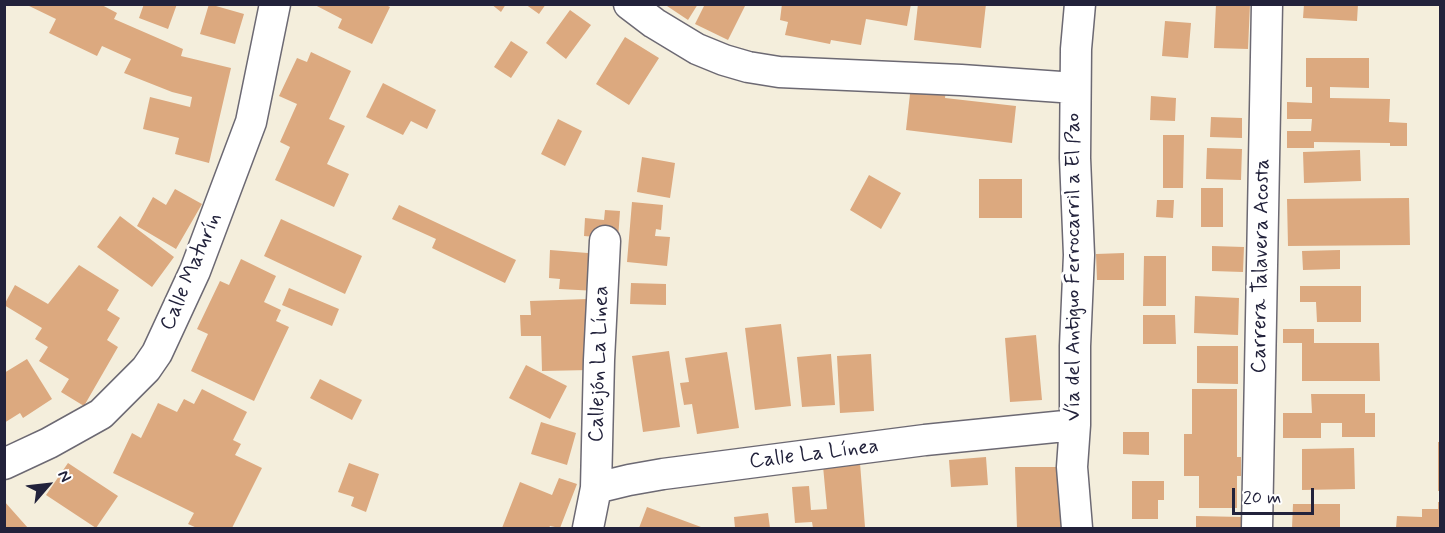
<!DOCTYPE html>
<meta charset="utf-8">
<style>
body{margin:0}
#map{position:relative;width:1445px;height:533px;overflow:hidden;background:#f4eedc;font-family:Mynerve,sans-serif}
canvas{display:block}
.frame{position:absolute;inset:0;border:6px solid #22223b;pointer-events:none}
.north{position:absolute;left:18px;top:455px;width:60px;height:60px;-webkit-text-stroke:4px #fff;paint-order:stroke;rotate:62deg;font-size:16px;font-weight:700;line-height:24px;text-align:center;color:#22223b}
.north::after{content:'';display:block;margin:auto;width:21px;height:27px;background:#22223b;clip-path:polygon(50% 0,100% 100%,50% 72%,0 100%)}
.scale{position:absolute;left:1232px;top:488px;width:82px;height:27px;box-sizing:border-box;border:3px solid #22223b;border-top:0;padding-left:8px;font-size:18px;line-height:21px;white-space:nowrap;color:#22223b;-webkit-text-stroke:4px #fff;paint-order:stroke}
</style>
<div id="map">
<canvas width="1445" height="533"></canvas>
<div class="frame"></div>
<div class="north">N</div>
<div class="scale">20 m</div>
</div>
<script>
const g = document.querySelector('canvas').getContext('2d');
g.lineJoin = 'round';
function paint(path, color) {
  g.fillStyle = color;
  g.fill(path, 'evenodd');
}
function poly(rows) {
  const path = new Path2D();
  for (const r of rows) {
    path.moveTo(r[0], r[1]);
    for (let i = 2; i < r.length; i += 2) path.lineTo(r[i], r[i + 1]);
  }
  return path;
}
function trace(path, color, width, dash) {
  g.strokeStyle = color;
  g.lineWidth = width;
  g.lineCap = dash ? 'butt' : 'round';
  g.setLineDash(dash || []);
  g.stroke(path);
}
function write(font, color, halo, rows, align = 'center') {
  g.font = font + ' Mynerve,sans-serif';
  g.lineWidth = 6;
  g.setLineDash([]);
  g.textBaseline = 'middle';
  g.strokeStyle = halo;
  g.fillStyle = color;
  for (const [text, x, y, turn = 0] of rows) {
    g.save();
    g.translate(x, y);
    g.rotate((+turn || 0) * Math.PI / 180);
    g.textAlign = isNaN(turn) ? turn : align;
    if (halo) g.strokeText(text, 0, 0);
    g.fillText(text, 0, 0);
    g.restore();
  }
}
paint(poly([
 [25,4,100,4,117,13,114,19,183,49,181,56,231,68,209,163,175,154,179,138,143,129,150,97,190,107,192,97,172,92,124,73,131,59,102,46,97,56,49,33,56,19],
 [144,4,177,4,168,29,139,18],
 [209,4,244,14,235,44,200,34],
 [313,4,384,4,390,7,372,44,338,28,342,19],
 [491,4,506,4,501,12],
 [525,4,546,4,539,14],
 [664,4,698,4,688,20],
 [705,4,746,4,728,40,695,24],
 [782,4,911,4,907,26,866,19,861,45,831,40,830,44,785,35,788,22,780,20],
 [918,4,986,4,981,48,914,40],
 [1216,4,1250,4,1248,49,1214,48],
 [1304,4,1358,4,1357,21,1303,18],
 [570,10,591,25,566,59,546,43],
 [1165,21,1191,23,1188,58,1162,56],
 [625,37,659,58,629,105,596,84],
 [511,41,528,52,511,78,494,67],
 [311,52,351,71,329,119,345,126,327,164,349,174,334,207,275,180,290,147,280,142,297,104,279,96,297,58,307,62],
 [1306,58,1369,58,1369,88,1330,87,1330,98,1390,99,1389,122,1407,123,1407,146,1390,146,1390,143,1314,142,1314,148,1287,148,1287,131,1311,131,1312,119,1287,119,1287,102,1312,103,1312,87,1306,87],
 [383,83,436,110,427,129,411,121,403,135,366,117],
 [911,85,946,89,945,98,1016,106,1012,143,906,130],
 [1151,96,1176,98,1175,121,1150,120],
 [1211,117,1242,118,1242,138,1210,137],
 [558,119,582,131,565,166,541,154],
 [1163,135,1184,135,1183,188,1163,188],
 [1207,148,1242,149,1241,180,1206,179],
 [1360,150,1361,181,1304,183,1303,152],
 [642,157,675,163,670,198,637,192],
 [869,175,901,193,881,229,850,210],
 [979,179,1022,179,1022,218,979,218],
 [1201,188,1223,188,1223,227,1201,227],
 [175,189,202,204,176,249,137,226,153,197,166,205],
 [1409,198,1410,245,1288,246,1287,199],
 [1157,200,1174,200,1173,218,1156,217],
 [632,202,663,205,661,230,656,229,655,236,670,237,667,266,627,262],
 [399,205,516,260,505,283,432,248,436,239,392,219],
 [605,210,620,211,618,239,584,236,585,218,604,220],
 [120,216,174,257,152,287,97,247],
 [281,219,362,256,345,294,264,256],
 [1212,246,1244,247,1243,272,1212,271],
 [550,250,600,254,597,291,559,289,560,279,549,278],
 [1340,250,1340,269,1303,270,1302,251],
 [1124,253,1124,280,1097,280,1096,254],
 [1144,256,1166,256,1166,306,1143,306],
 [241,259,276,276,264,302,281,310,276,321,289,327,254,401,191,371,208,334,197,329,220,281,229,285],
 [79,265,119,290,107,310,120,318,107,340,118,347,84,406,61,392,69,379,39,361,48,347,35,339,42,328,4,305,15,285,48,304],
 [631,283,666,284,666,305,630,304],
 [1300,286,1361,286,1361,322,1317,322,1316,302,1300,302],
 [289,288,339,309,332,326,282,305],
 [1195,296,1239,298,1238,335,1194,333],
 [588,299,590,370,542,371,541,336,521,336,520,315,531,315,530,301],
 [1143,315,1175,315,1176,344,1143,344],
 [781,324,791,406,755,410,745,328],
 [1283,329,1314,329,1314,343,1379,343,1380,381,1302,381,1302,343,1283,343],
 [1036,335,1042,400,1010,402,1005,338],
 [1197,346,1238,346,1238,384,1197,383],
 [669,351,680,427,643,432,632,356],
 [727,352,739,428,697,434,692,404,684,405,680,383,689,382,685,358],
 [831,354,835,405,802,407,797,357],
 [871,354,874,411,840,413,837,356],
 [27,359,52,399,23,418,20,413,4,423,4,373],
 [526,365,567,386,550,419,509,398],
 [320,379,362,400,352,420,310,398],
 [202,389,247,412,233,440,241,444,235,455,262,468,232,528,197,528,188,524,194,513,113,473,132,433,141,438,158,403,177,412,184,399,194,404],
 [1192,389,1237,389,1237,457,1241,457,1241,476,1237,476,1237,508,1199,508,1199,476,1184,476,1184,434,1192,434],
 [1311,394,1365,394,1365,413,1375,413,1375,437,1342,437,1342,423,1321,423,1321,438,1283,438,1283,413,1312,413],
 [541,422,576,433,567,465,531,454],
 [1123,432,1149,432,1149,455,1123,454],
 [1438,442,1440,442,1440,491,1438,491],
 [1354,448,1355,489,1302,490,1302,449],
 [986,457,988,485,951,487,949,460],
 [68,463,118,496,96,528,46,495],
 [349,463,379,474,366,512,351,506,354,497,338,492],
 [860,463,865,527,813,528,812,522,795,523,792,487,809,486,811,510,827,509,823,466],
 [1015,467,1063,467,1064,528,1017,528],
 [559,478,577,484,560,528,550,526,549,528,502,528,520,482,552,495],
 [1132,481,1164,481,1164,500,1158,500,1158,519,1132,519],
 [4,501,28,528,4,528],
 [1438,502,1440,502,1440,528,1396,528,1397,516,1422,517,1422,509,1438,509],
 [1293,504,1340,504,1340,528,1292,528],
 [647,507,701,527,701,528,639,528],
 [768,513,770,528,735,528,734,517],
 [1196,516,1242,517,1242,528,1196,528]
]), '#dca97f');
const minor = poly([
 [629,4,654,23,697,49,724,60,748,67,779,72,961,80,1075,88],
 [4,464,49,443,101,414,146,369,157,353,195,271,251,122,275,4],
 [596,488,599,360,605,241],
 [588,528,596,488,629,480,663,474,925,440,1075,425],
 [1077,528,1072,467,1075,425,1075,346,1079,255,1075,158,1076,49,1080,4],
 [1257,528,1267,4]
]);
trace(minor, '#6c6973', 33);
trace(minor, '#fff', 30);
write('21px', '#22223b', '#fff', [
 ["Carrera Talavera Acosta",1262,266,-89],
 ["Vía del Antiguo Ferrocarril a El Pao",1075,267,-90],
 ["Calle Maturín",192,272,-67],
 ["Callejón La Línea",600,364,-88],
 ["Calle La Línea",814,455,-7]
]);
</script>
